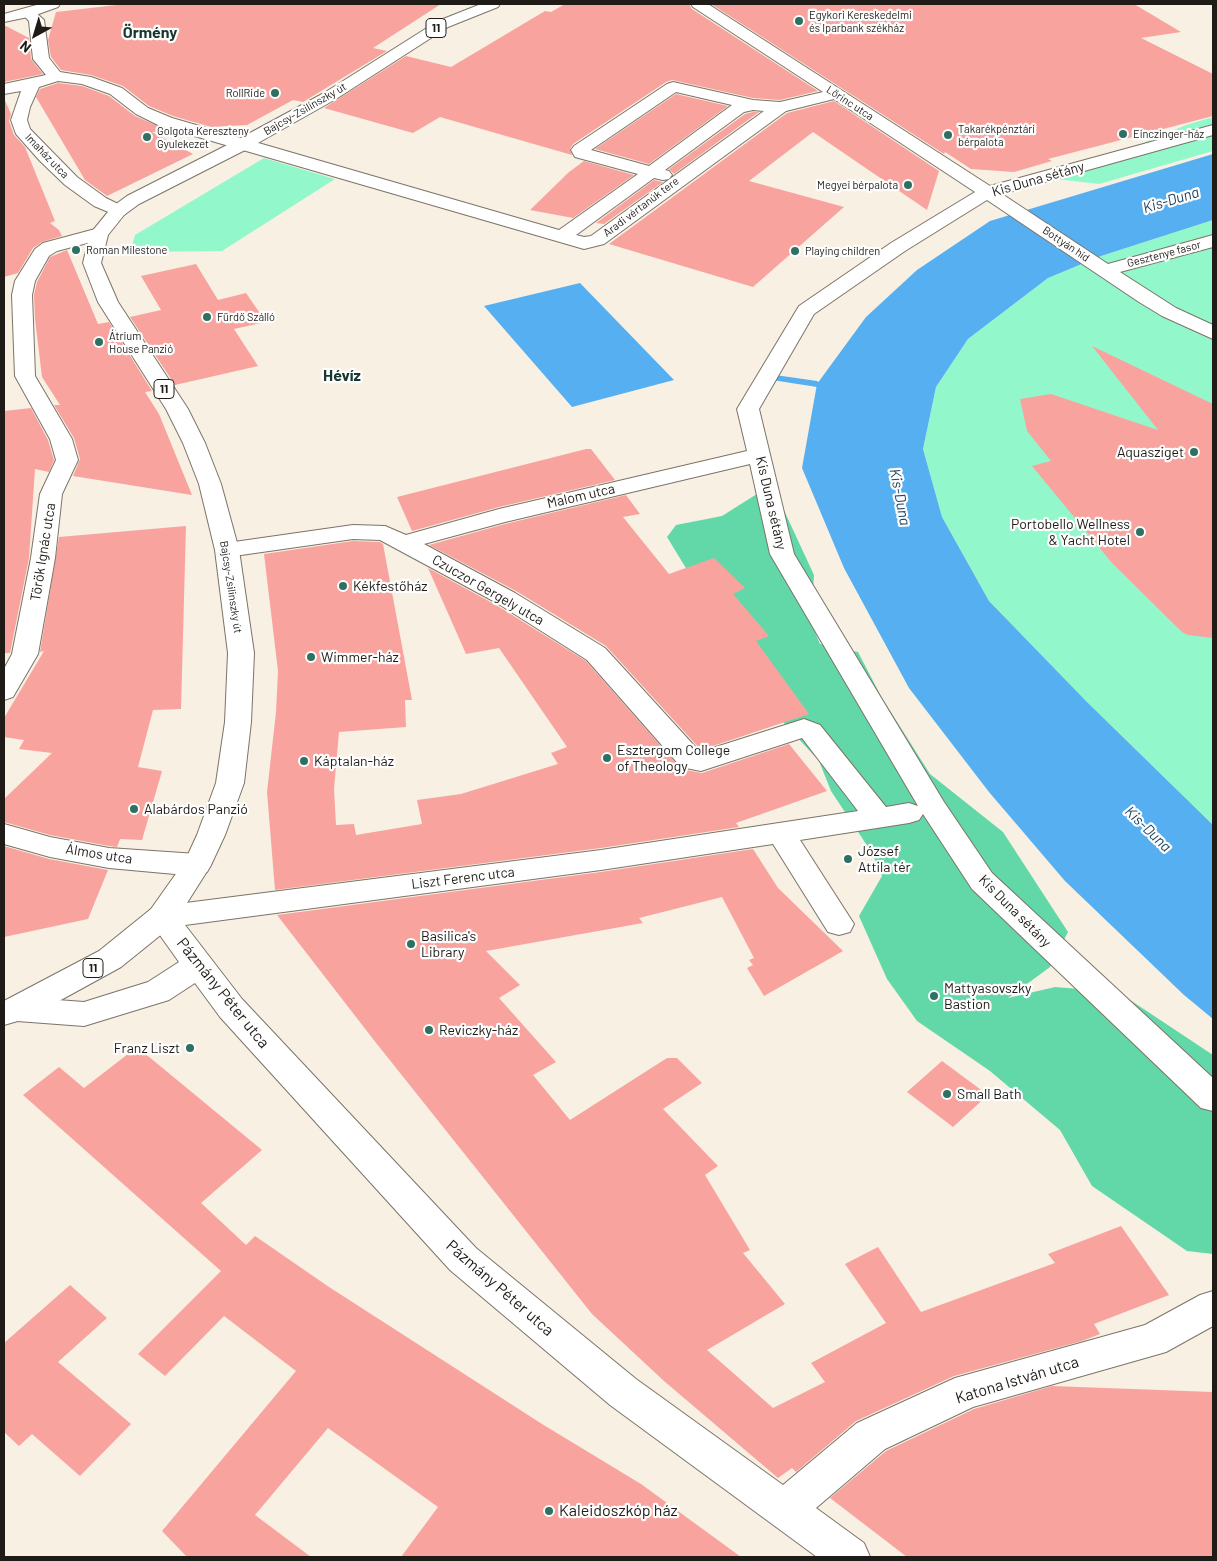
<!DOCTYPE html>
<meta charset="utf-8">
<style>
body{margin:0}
#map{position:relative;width:1217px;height:1561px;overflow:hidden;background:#f8f0e2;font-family:Barlow,sans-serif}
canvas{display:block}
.frame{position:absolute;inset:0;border:5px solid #1f1c17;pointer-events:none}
.north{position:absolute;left:10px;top:10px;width:50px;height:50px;-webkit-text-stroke:4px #fefefe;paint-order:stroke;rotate:219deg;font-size:14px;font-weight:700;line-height:20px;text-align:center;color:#1f1c17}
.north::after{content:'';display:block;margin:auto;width:18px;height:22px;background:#1f1c17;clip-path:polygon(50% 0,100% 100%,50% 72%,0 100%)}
</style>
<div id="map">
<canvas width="1217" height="1561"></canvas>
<div class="frame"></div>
<div class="north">N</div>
</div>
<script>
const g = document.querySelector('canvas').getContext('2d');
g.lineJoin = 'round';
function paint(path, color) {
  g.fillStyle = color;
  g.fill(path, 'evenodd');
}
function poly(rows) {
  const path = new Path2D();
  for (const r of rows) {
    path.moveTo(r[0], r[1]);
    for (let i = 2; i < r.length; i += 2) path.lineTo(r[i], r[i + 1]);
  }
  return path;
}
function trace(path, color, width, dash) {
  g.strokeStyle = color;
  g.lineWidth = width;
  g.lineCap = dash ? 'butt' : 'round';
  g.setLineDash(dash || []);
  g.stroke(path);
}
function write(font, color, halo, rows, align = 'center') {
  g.font = font + ' Barlow,sans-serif';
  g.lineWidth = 4.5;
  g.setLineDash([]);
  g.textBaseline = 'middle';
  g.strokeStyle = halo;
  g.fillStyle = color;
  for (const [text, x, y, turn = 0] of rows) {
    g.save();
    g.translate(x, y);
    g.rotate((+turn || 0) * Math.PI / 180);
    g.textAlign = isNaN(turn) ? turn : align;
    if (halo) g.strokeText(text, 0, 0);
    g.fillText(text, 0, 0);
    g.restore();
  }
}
paint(poly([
 [1213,117,1213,151,1099,184,1057,179,1043,172,1141,144,1186,125],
 [264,158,335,179,222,251,130,252,135,235],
 [1213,220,1213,825,1087,702,989,601,942,517,923,449,936,387,968,339,1048,278,1101,256]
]), '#92f8cc');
paint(poly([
 [760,492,782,506,814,575,811,622,820,644,858,652,882,698,930,774,1003,832,1068,932,1050,967,1008,998,1055,987,1118,992,1213,1055,1213,1254,1187,1251,1092,1186,1060,1130,990,1071,917,1021,887,979,859,916,882,876,872,853,831,791,819,761,773,711,667,537,676,525,722,516]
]), '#62d8a9');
paint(poly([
 [1213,154,1213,220,1101,256,1048,278,968,339,936,387,923,449,942,517,989,601,1087,702,1213,825,1213,1019,1184,995,1065,881,989,792,909,688,844,568,802,468,817,384,866,317,917,270,990,221],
 [580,283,674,380,572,407,484,306]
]), '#55aff0');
paint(poly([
 [775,375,817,381,821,384,817,387,772,380,772,376,775,375]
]), '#55aff0');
paint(poly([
 [125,4,441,4,373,48,387,51,303,102,293,100,247,125,211,127,173,116,149,106,123,86,91,75,61,70,51,57,48,40,56,12],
 [565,4,689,4,692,9,818,91,780,100,753,98,672,80,666,82,573,144,570,149,572,155,440,117,413,133,324,108,406,56,451,67,545,11,551,12],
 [711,4,1134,4,1181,32,1141,38,1213,74,1213,116,1048,159,1052,161,1014,172,971,169,945,152,944,154],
 [4,25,29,38,31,59,43,74,4,82],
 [58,83,82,86,109,96,135,116,169,131,152,132,193,154,107,196,85,180,36,97,40,89],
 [676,94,728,106,649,164,595,149],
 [4,98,11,114,9,121,14,135,25,147,55,221,50,223,59,230,62,236,42,242,33,248,18,273,4,277],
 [834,101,939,171,927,210,813,132,749,181,844,207,753,287,609,244,787,113],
 [753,112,759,112,674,174,669,169,745,114],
 [584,161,634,175,573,218,530,210,569,172],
 [654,180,663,182,604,224,596,223],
 [67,250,98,324,109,322,152,391,145,392,159,414,192,495,73,476,80,459,74,438,54,405,60,405,42,377,35,319,34,295,37,282,50,257],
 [196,264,218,300,246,293,266,322,234,329,258,366,175,385,130,317,161,310,141,276],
 [1092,346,1213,404,1213,638,1188,635,1182,632,1112,563,1032,466,1051,461,1027,431,1020,399,1051,394,1158,430],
 [31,408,48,440,54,460,49,472,35,469,29,558,10,653,4,653,4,411],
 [586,449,591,449,615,480,499,507,412,531,397,497],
 [626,495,640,514,623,517,669,574,714,558,745,588,733,594,769,636,756,641,809,714,701,750,606,646,516,591,429,545,505,524],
 [186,526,181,709,153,710,138,767,162,771,142,840,120,839,117,847,109,846,50,835,4,822,4,799,52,753,19,749,24,740,4,737,4,718,44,651,40,652,59,537],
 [353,541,380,542,383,544,412,700,405,700,406,727,339,732,334,789,336,825,354,824,356,835,422,824,417,800,461,794,558,764,551,753,567,747,499,648,466,654,428,568,496,605,586,661,681,769,702,773,789,744,827,791,736,823,739,827,601,848,275,890,267,792,276,712,278,671,264,554],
 [4,846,49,859,108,870,88,919,4,937],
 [753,849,778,888,843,951,764,996,747,968,753,965,749,960,754,958,722,897,639,918,643,923,486,951,520,985,499,998,556,1062,533,1075,570,1120,667,1058,677,1058,702,1083,663,1109,718,1166,705,1175,750,1250,743,1253,785,1304,707,1350,773,1408,825,1382,811,1363,886,1323,845,1264,878,1247,921,1312,1055,1263,1048,1254,1121,1226,1169,1295,1094,1324,1100,1334,1082,1341,954,1376,856,1421,796,1472,792,1468,778,1478,664,1381,592,1314,373,1039,277,915,601,872],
 [137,1047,262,1150,201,1203,246,1245,255,1236,329,1287,542,1424,641,1484,741,1557,401,1557,438,1507,328,1428,255,1515,311,1557,187,1557,162,1531,296,1371,224,1316,165,1376,138,1354,221,1271,23,1095,59,1067,84,1088],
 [942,1061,988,1095,953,1127,907,1092],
 [70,1285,107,1318,58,1362,131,1424,80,1476,32,1434,19,1446,4,1432,4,1343],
 [1052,1386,1213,1392,1213,1557,907,1557,830,1498,886,1451,974,1409]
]), '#f9a39f');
const minor = poly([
 [691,4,708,4,990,186,1213,125,1213,135,1002,194,1108,264,1213,235,1213,247,1120,272,1176,308,1213,325,1213,339,1162,316,1139,302,987,200,905,251,814,314,759,409,794,554,944,802,992,873,1213,1078,1213,1111,1201,1108,972,889,923,814,919,820,909,823,800,840,854,924,850,932,839,935,828,932,773,844,601,870,185,925,242,999,476,1248,636,1379,783,1485,857,1423,955,1378,1145,1325,1200,1295,1213,1291,1213,1326,1166,1352,973,1407,885,1449,816,1508,864,1543,870,1557,817,1557,610,1405,450,1270,220,1017,195,983,169,1000,84,1026,17,1021,6,1018,4,1014,6,1000,17,997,84,1002,148,982,179,962,147,917,151,909,162,906,601,850,858,811,802,738,701,771,681,767,587,660,497,603,380,540,353,539,227,557,219,555,215,550,219,545,227,543,353,525,385,526,406,535,499,509,747,451,737,409,799,306,891,243,975,192,834,99,786,111,604,244,584,249,160,126,136,114,110,94,82,84,58,81,39,87,30,107,27,120,30,129,77,177,106,198,124,207,127,211,124,215,118,216,94,206,65,185,40,161,16,134,11,120,21,91,4,94,4,84,46,75,33,59,29,21,21,13,23,10,28,9,33,10,44,20,49,58,60,72,91,77,122,88,148,108,172,118,559,230,638,174,575,157,571,150,574,146,667,84,673,82,753,100,780,102,823,92,693,7,691,4],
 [676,92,732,105,649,166,591,150,676,92],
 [753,110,764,111,591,236,584,237,576,235,654,178,663,180,669,179,672,175,669,171,665,170,744,112,753,110],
 [750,464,770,554,918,806,909,803,886,807,820,725,804,719,700,752,605,648,515,593,424,544,505,522,750,464],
 [99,228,106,230,108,234,106,238,57,251,49,256,35,281,32,295,35,376,72,439,78,460,62,494,55,558,38,654,13,697,4,700,4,669,12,654,31,558,40,494,56,460,50,439,15,376,12,295,15,281,35,249,43,243,99,228],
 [4,824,50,837,109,848,197,854,207,858,211,865,207,872,197,876,109,868,50,857,4,844,4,824]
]);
const major = poly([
 [40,4,60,4,58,7,33,16,4,22,4,14,40,4],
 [481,4,500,4,498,7,448,27,336,99,249,148,139,204,124,215,108,235,101,263,118,302,188,409,205,443,221,484,239,550,254,653,251,722,244,783,225,835,211,865,173,925,121,967,28,1018,4,1025,4,1001,99,951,151,909,185,861,197,835,216,783,225,722,228,653,215,550,199,484,183,443,166,409,98,302,83,263,90,234,112,207,127,196,237,140,324,93,438,21,481,4]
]);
trace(minor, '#7b7468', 2);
trace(major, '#7b7468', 2);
paint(minor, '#fff');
paint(major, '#fff');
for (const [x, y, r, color] of [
 [799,21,5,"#2e7061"],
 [275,93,5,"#2e7061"],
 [1123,134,5,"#2e7061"],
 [948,135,5,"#2e7061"],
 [147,137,5,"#2e7061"],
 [908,185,5,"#2e7061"],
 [76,250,5,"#2e7061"],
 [795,251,5,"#2e7061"],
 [207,317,5,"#2e7061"],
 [99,342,5,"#2e7061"],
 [1194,452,5,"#2e7061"],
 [1140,532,5,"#2e7061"],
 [343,586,5,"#2e7061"],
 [311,657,5,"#2e7061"],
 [607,758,5,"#2e7061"],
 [304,761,5,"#2e7061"],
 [134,809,5,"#2e7061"],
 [848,859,5,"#2e7061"],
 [411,944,5,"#2e7061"],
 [934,996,5,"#2e7061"],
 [429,1030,5,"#2e7061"],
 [190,1048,5,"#2e7061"],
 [947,1094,5,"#2e7061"],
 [549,1511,5,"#2e7061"]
]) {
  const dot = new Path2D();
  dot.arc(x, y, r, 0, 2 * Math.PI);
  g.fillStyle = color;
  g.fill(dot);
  trace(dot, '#fefefe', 2);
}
write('11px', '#1f1c17', '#fefefe', [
 ["Egykori Kereskedelmi",809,15],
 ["és Iparbank székház",809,28],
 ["RollRide",265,93,"right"],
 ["Takarékpénztári",958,129],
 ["bérpalota",958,142],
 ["Golgota Kereszteny",157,131],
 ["Gyulekezet",157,144],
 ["Einczinger-ház",1133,134],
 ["Megyei bérpalota",898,185,"right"],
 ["Roman Milestone",86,250],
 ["Playing children",805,251],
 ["Fürdő Szálló",217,317],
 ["Átrium",109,336],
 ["House Panzió",109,349]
], 'left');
write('11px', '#1f1c17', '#fefefe', [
 ["Lőrinc utca",850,103,33],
 ["Bajcsy-Zsilinszky út",305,109,-30],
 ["Imaház utca",47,156,46],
 ["Aradi vértanúk tere",641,207,-37],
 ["Bottyán híd",1066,244,34],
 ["Gesztenye fasor",1164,254,-15],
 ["Bajcsy-Zsilinszky út",231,587,81]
]);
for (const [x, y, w] of [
 [436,28,20],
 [164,389,20],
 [93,968,20]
]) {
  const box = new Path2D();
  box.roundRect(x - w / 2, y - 9.5, w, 19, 4);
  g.fillStyle = '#fefefe';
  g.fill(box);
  trace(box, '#1f1c17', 1);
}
write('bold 12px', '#1f1c17', null, [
 ["11",436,28],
 ["11",164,389],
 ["11",93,968]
]);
write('14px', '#1f1c17', '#fefefe', [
 ["Kis Duna sétány",1038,179,-16],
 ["Malom utca",581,496,-13],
 ["Kis Duna sétány",771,503,77],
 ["Török Ignác utca",43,552,-81],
 ["Czuczor Gergely utca",488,590,30],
 ["Álmos utca",99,854,9],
 ["Liszt Ferenc utca",463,878,-7],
 ["Kis Duna sétány",1015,911,45]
]);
write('14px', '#1f1c17', '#fefefe', [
 ["Aquasziget",1184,452,"right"],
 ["Portobello Wellness",1130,524,"right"],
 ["& Yacht Hotel",1130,540,"right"],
 ["Kékfestőház",353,586],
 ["Wimmer-ház",321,657],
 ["Esztergom College",617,750],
 ["of Theology",617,766],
 ["Káptalan-ház",314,761],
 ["Alabárdos Panzió",144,809],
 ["József",858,851],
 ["Attila tér",858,867],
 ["Basilica's",421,936],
 ["Library",421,952],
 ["Mattyasovszky",944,988],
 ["Bastion",944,1004],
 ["Reviczky-ház",439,1030],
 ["Franz Liszt",180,1048,"right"],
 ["Small Bath",957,1094]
], 'left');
write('italic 15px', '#204661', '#fefefe', [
 ["Kis-Duna",1171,200,-17],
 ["Kis-Duna",900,497,79],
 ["Kis-Duna",1148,829,44]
]);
write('bold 16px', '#17372f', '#fefefe', [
 ["Örmény",150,33],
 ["Hévíz",342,376]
]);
write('16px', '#1f1c17', '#fefefe', [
 ["Pázmány Péter utca",223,993,51],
 ["Pázmány Péter utca",500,1288,41],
 ["Katona István utca",1017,1380,-17]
]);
write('16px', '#1f1c17', '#fefefe', [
 ["Kaleidoszkóp ház",559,1511]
], 'left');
</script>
